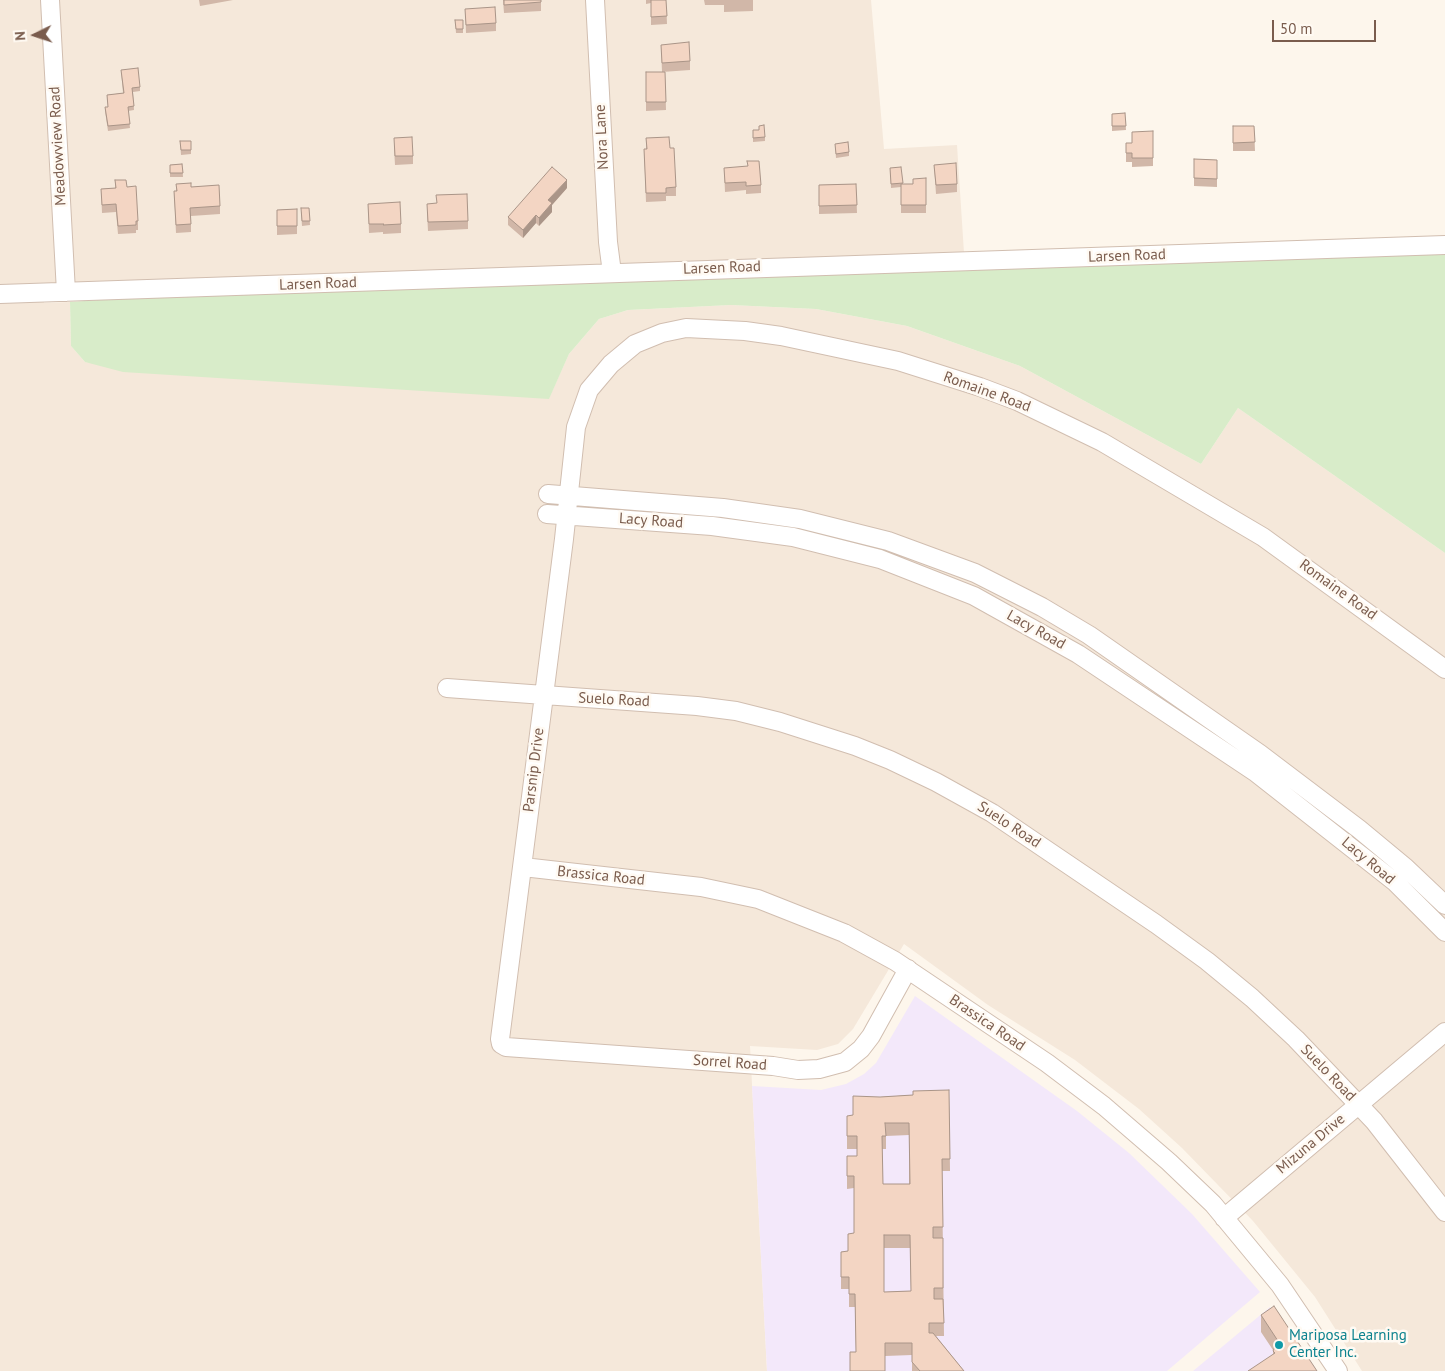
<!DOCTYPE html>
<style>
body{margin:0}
#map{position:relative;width:1445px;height:1371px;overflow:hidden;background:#fdf6ec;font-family:"PT Sans",sans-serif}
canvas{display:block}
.north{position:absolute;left:10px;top:10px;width:50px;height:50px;-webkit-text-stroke:4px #fffaf3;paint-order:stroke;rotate:266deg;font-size:14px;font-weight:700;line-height:20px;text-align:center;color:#7a5c4d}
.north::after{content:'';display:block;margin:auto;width:18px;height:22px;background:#7a5c4d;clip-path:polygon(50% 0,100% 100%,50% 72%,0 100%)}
.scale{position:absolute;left:1272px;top:20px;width:104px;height:22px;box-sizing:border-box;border:2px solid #7a5c4d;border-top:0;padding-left:6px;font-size:15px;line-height:18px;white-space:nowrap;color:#7a5c4d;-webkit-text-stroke:4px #fffaf3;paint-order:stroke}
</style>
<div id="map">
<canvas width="1445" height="1371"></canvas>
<div class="north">N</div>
<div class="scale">50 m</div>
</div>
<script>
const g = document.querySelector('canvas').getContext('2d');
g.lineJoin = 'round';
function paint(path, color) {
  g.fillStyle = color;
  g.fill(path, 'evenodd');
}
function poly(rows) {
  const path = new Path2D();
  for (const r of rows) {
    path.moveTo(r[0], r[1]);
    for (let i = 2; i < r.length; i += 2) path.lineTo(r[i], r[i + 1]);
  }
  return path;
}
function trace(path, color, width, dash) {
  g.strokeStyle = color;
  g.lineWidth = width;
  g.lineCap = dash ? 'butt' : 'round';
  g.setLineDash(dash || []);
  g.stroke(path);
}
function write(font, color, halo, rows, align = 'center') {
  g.font = font + ' "PT Sans",sans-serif';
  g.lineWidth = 5;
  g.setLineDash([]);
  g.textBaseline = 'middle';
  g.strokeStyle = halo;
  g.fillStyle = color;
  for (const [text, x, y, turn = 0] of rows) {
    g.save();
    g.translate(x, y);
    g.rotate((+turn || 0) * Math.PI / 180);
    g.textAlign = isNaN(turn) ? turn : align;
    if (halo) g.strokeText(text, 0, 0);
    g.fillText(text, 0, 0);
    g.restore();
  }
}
paint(poly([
 [0,0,871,0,884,149,957,145,964,253,43,287,44,303,70,302,71,346,85,362,549,398,569,354,599,319,628,310,731,305,816,309,907,326,1020,366,1201,464,1238,408,1445,553,1445,1371,1362,1371,1315,1297,1253,1221,1182,1148,1139,1109,1075,1060,988,1005,904,944,853,1029,838,1044,817,1050,750,1046,767,1371,0,1371]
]), '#f5e8da');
paint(poly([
 [915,996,1077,1111,1129,1153,1192,1214,1260,1292,1167,1371,767,1371,752,1086,821,1090,846,1084,864,1074,876,1063],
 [1270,1307,1317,1371,1193,1371]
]), '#f3e8fa');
paint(poly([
 [1445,252,1445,553,1238,408,1201,464,1020,366,907,326,816,309,731,305,628,310,599,319,569,354,549,399,123,372,85,362,71,346,70,302,168,295]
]), '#d8ecc9');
const minor = poly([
 [50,0,66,292],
 [595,0,608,242,612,273],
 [0,294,1445,245],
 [548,494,723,508,800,519,888,541,975,573,1042,607,1089,635,1260,754,1359,829,1406,868,1445,905],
 [547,514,712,526,793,537,880,559,974,596,1078,654,1255,772,1395,882,1445,932],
 [447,688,697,706,736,711,780,722,855,746,890,760,936,782,992,813,1156,924,1207,961,1252,998,1296,1039,1374,1121,1445,1212],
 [523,867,701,887,758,899,844,933,895,961,1047,1063,1104,1106,1169,1162,1213,1204,1280,1285,1338,1371],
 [908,969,871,1036,861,1049,845,1062,819,1069,798,1070,773,1066,506,1047,501,1044,500,1039,564,539,576,427,589,390,611,364,635,344,662,333,686,328,745,331,781,336,898,361,980,387,1017,401,1102,442,1263,537,1445,669],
 [1224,1218,1445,1032]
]);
trace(minor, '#d1beb0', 20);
trace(minor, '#fff', 18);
paint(poly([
 [199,0,233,0,200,6],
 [503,0,541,0,541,11,504,13],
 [646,0,666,0,667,24,651,25,651,3,646,4],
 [704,0,753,0,753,11,724,12,724,5,705,5],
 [465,9,496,23,496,31,466,33],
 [455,20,463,20,463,33,456,33],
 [661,45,690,61,690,70,662,72],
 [121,70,140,87,140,91,133,92,134,110,128,111,130,128,108,131,105,111,105,107,108,107,107,95,123,93],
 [646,72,665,72,666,110,646,111],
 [1125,113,1126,130,1112,131,1112,114],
 [1233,126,1254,126,1255,151,1233,151],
 [753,130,765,137,765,141,753,142],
 [1153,131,1153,166,1132,167,1132,162,1126,162,1126,143,1132,143],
 [646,138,670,148,676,187,676,196,666,196,666,201,646,202,644,149,646,149],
 [180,141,191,141,191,154,181,155],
 [835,144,849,152,849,156,836,158],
 [394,147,413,156,413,164,395,165],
 [1194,159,1217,160,1217,187,1194,186],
 [182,164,183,177,170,177,170,165],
 [934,165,957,184,957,192,936,194],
 [724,168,761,185,761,193,746,194,746,190,725,192],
 [890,168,903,183,903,184,913,184,926,178,926,213,901,213,901,187,891,188],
 [115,180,127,187,138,221,138,230,136,230,136,233,118,234,116,212,102,213,101,189,115,188],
 [176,184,191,187,220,206,220,214,191,216,191,232,176,233,174,191,176,191],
 [856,184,857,213,819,214,819,185],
 [567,188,552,205,552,212,539,226,536,223,523,238,508,225,508,217],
 [368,204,401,224,401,233,383,234,383,232,369,233],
 [309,208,310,225,302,226,301,212],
 [297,209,297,234,277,235,277,210],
 [427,212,468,221,468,229,428,231],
 [949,1090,950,1171,942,1171,944,1336,936,1336,964,1371,912,1371,912,1355,885,1356,856,1352,855,1307,849,1307,849,1289,841,1289,841,1252,848,1251,854,1233,854,1188,847,1189,847,1156,857,1156,857,1149,847,1149,847,1128,853,1115,880,1097,913,1095],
 [909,1135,909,1184,883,1184,882,1149,886,1149,886,1136],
 [884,1248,910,1248,911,1291,884,1292],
 [1261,1315,1317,1371,1273,1354,1273,1350,1261,1332]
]), '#d1b7a8');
paint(poly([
 [567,180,567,188,552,205,552,212,539,226,539,218,548,200],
 [536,215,536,223,523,238,523,230]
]), '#aa9588');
const building = poly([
 [504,0,541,0,541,2,504,5,504,0],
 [651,0,666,0,667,16,651,17,651,0],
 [495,7,496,23,466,25,465,9,495,7],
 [455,20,463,20,463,29,456,29,455,20],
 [689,42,690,61,662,63,661,45,689,42],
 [138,68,140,87,132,88,134,106,128,107,130,124,108,126,105,107,108,107,107,95,124,93,121,70,138,68],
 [646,72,665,72,666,102,646,102,646,72],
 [1125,113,1126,126,1112,126,1112,114,1125,113],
 [764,125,765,137,753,138,753,130,759,130,759,126,764,125],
 [1233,126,1254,126,1255,142,1233,143,1233,126],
 [1153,131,1153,158,1132,158,1132,153,1126,153,1126,143,1132,143,1132,132,1153,131],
 [412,137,413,156,395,156,394,138,412,137],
 [669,137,670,148,674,148,676,187,666,188,666,193,646,193,644,149,647,149,646,138,669,137],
 [180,141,191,141,191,150,181,150,180,141],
 [848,142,849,152,836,154,835,144,848,142],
 [1194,159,1217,160,1217,179,1194,178,1194,159],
 [747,161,759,161,761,185,746,186,746,182,725,183,724,168,748,166,747,161],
 [956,163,957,184,936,185,934,165,956,163],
 [182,164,183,173,170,173,170,165,182,164],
 [552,167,567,180,548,200,552,203,539,218,536,215,523,230,508,217,552,167],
 [901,167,903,183,891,184,890,168,901,167],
 [926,178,926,205,901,205,901,184,913,184,913,179,926,178],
 [115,180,126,180,127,187,136,186,138,221,136,221,136,225,118,226,116,204,102,205,101,189,116,188,115,180],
 [191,183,191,187,219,185,220,206,190,208,191,224,176,225,174,191,177,191,176,184,191,183],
 [856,184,857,205,819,206,819,185,856,184],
 [467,194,468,221,428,222,427,204,437,203,436,195,467,194],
 [400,202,401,224,383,225,384,224,369,224,368,204,400,202],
 [301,208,309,208,310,221,302,221,301,208],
 [297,209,297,226,277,226,277,210,297,209],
 [949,1090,950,1159,942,1159,943,1227,933,1227,933,1238,943,1238,943,1288,934,1288,934,1299,943,1299,944,1323,929,1323,929,1333,933,1333,964,1371,920,1371,912,1362,912,1343,885,1343,885,1371,850,1371,850,1352,856,1352,855,1294,849,1294,849,1277,841,1277,841,1252,848,1251,848,1234,854,1233,854,1176,847,1176,847,1156,857,1156,857,1136,847,1136,847,1116,853,1115,853,1096,880,1097,913,1095,913,1091,949,1090],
 [885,1123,909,1123,910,1184,883,1184,882,1136,886,1136,885,1123],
 [884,1235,910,1235,911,1291,884,1292,884,1235],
 [1274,1306,1317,1371,1248,1371,1275,1353,1273,1351,1278,1341,1261,1315,1274,1306]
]);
paint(building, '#f3d5c3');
trace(building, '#aa9588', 1);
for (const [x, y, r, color] of [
 [1279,1345,5,"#0f9aa8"]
]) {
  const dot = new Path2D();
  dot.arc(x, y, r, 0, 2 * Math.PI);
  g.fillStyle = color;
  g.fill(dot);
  trace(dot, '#fffaf3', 2);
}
write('15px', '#7a5c4d', '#fffaf3', [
 ["Nora Lane",602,137,-93],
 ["Meadowview Road",58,146,-93],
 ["Larsen Road",1127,256,-2],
 ["Larsen Road",722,268,-2],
 ["Larsen Road",318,284,-2],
 ["Romaine Road",987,392,20],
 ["Lacy Road",651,521,4],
 ["Romaine Road",1338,590,36],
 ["Lacy Road",1036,630,29],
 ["Suelo Road",614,700,3],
 ["Parsnip Drive",534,770,-83],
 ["Suelo Road",1009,825,33],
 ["Lacy Road",1368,861,40],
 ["Brassica Road",601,876,6],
 ["Brassica Road",987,1023,34],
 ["Sorrel Road",730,1063,4],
 ["Suelo Road",1328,1073,46],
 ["Mizuna Drive",1311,1144,-40]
]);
write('15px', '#0d838f', '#fffaf3', [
 ["Mariposa Learning",1289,1336],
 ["Center Inc.",1289,1353]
], 'left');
</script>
